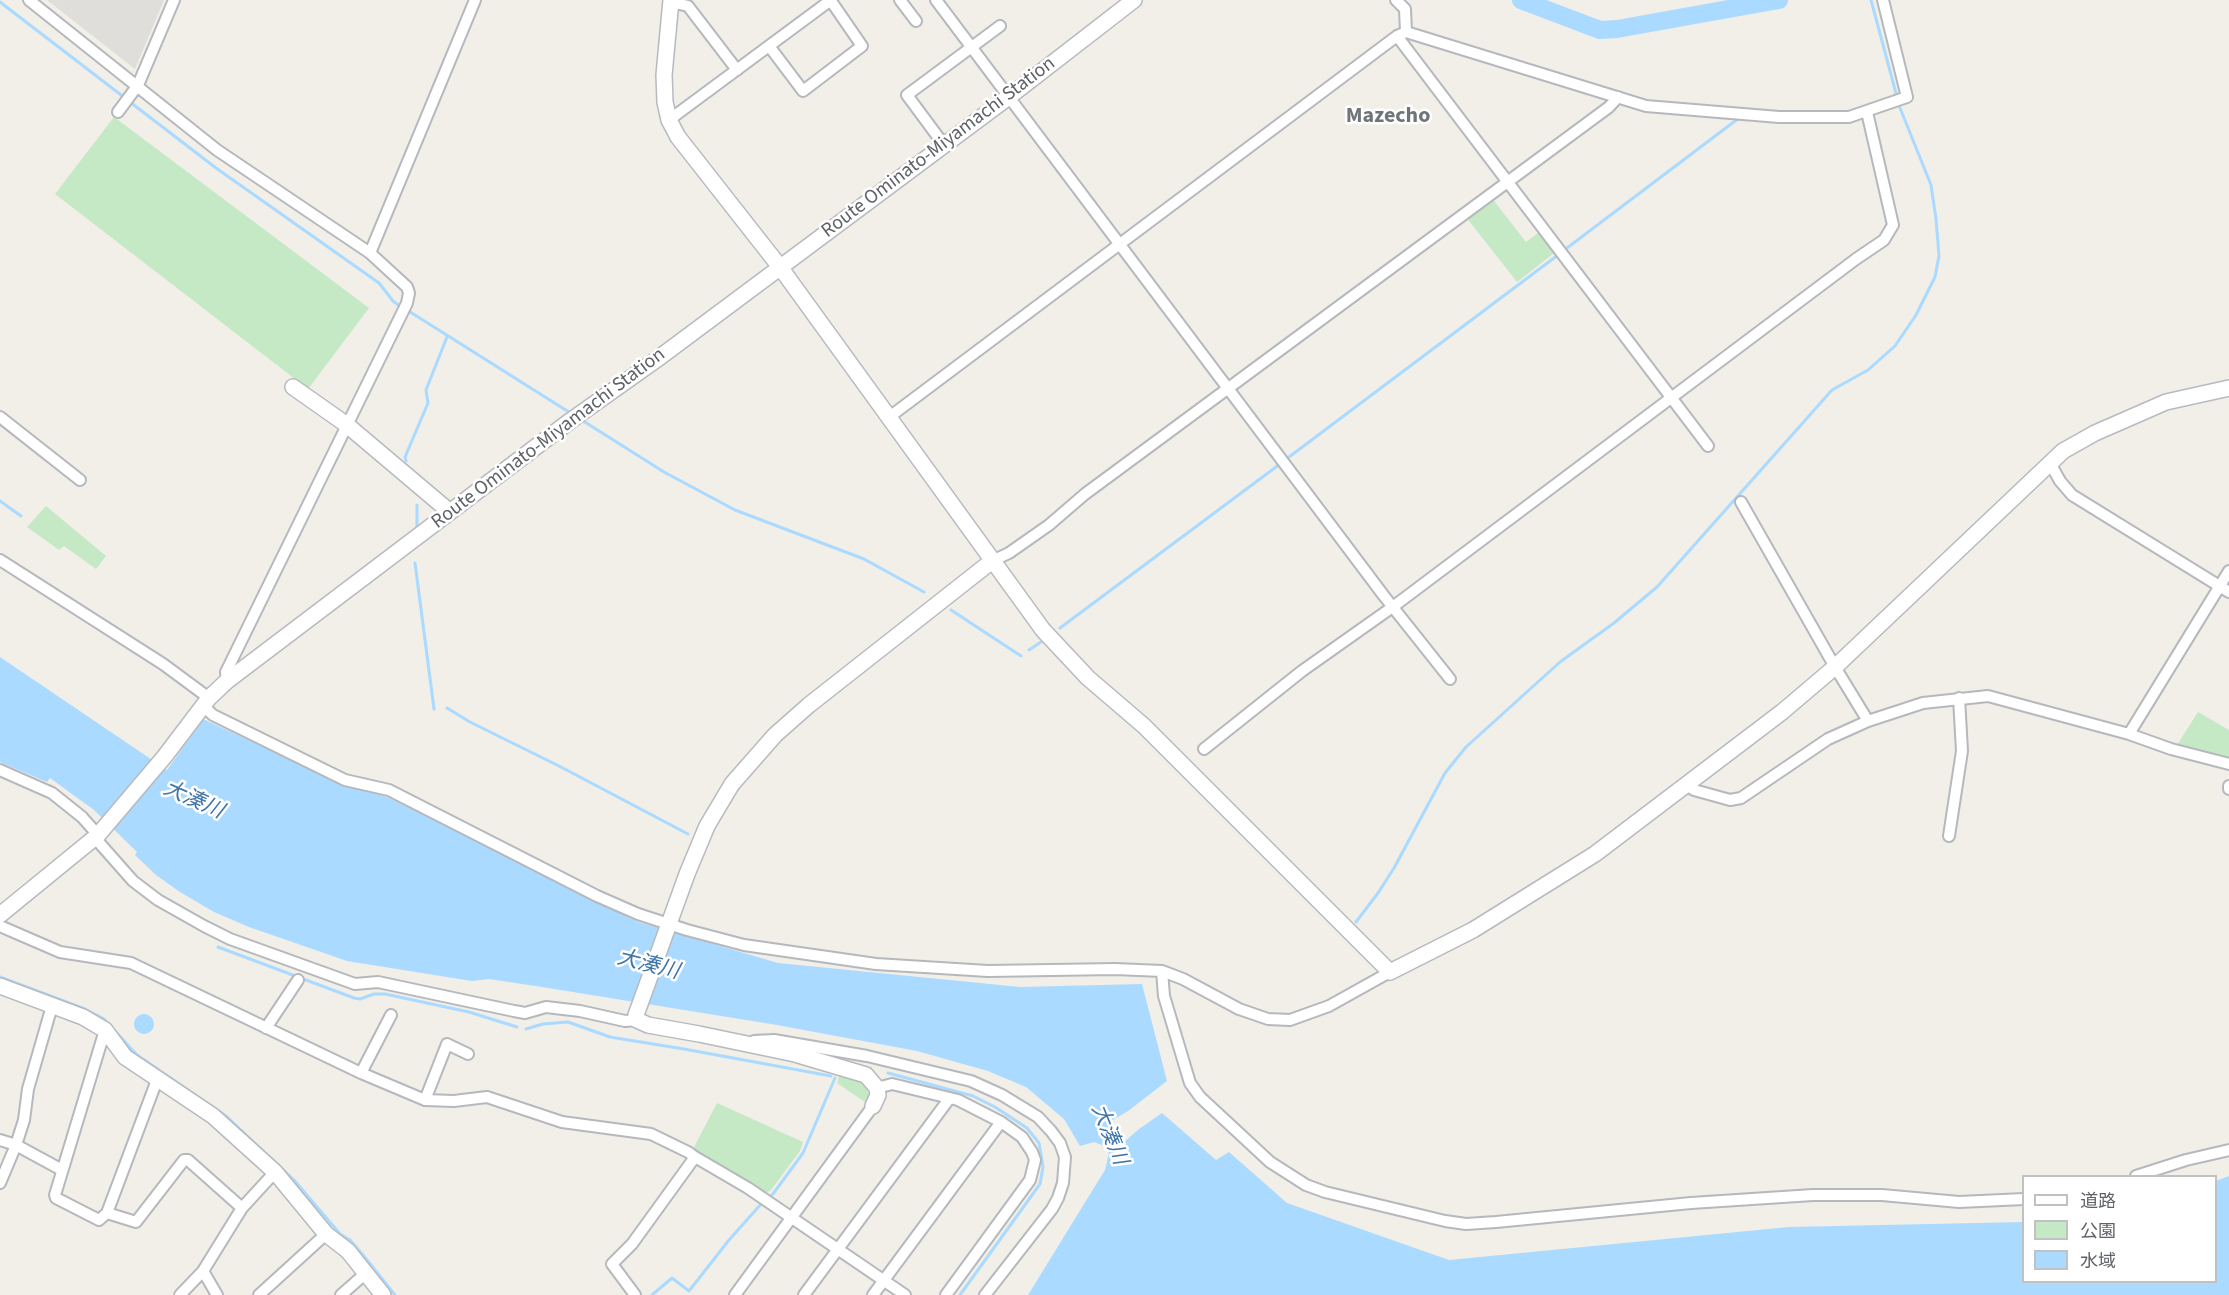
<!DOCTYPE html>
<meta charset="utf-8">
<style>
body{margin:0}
#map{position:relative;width:2229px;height:1295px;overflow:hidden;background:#f1efe8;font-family:"Source Sans 3","Noto Sans JP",sans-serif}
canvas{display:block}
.legend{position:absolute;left:2022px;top:1175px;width:195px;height:108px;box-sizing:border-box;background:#fff;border:2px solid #bfc1c3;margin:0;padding:8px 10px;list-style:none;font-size:18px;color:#5f6368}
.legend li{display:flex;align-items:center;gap:12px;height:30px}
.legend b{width:30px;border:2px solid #bfc1c3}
</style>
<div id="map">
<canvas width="2229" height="1295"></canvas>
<ul class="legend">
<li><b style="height:8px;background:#fff"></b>道路</li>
<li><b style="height:16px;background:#c5e8c5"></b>公園</li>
<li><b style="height:16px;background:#aadaff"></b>水域</li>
</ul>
</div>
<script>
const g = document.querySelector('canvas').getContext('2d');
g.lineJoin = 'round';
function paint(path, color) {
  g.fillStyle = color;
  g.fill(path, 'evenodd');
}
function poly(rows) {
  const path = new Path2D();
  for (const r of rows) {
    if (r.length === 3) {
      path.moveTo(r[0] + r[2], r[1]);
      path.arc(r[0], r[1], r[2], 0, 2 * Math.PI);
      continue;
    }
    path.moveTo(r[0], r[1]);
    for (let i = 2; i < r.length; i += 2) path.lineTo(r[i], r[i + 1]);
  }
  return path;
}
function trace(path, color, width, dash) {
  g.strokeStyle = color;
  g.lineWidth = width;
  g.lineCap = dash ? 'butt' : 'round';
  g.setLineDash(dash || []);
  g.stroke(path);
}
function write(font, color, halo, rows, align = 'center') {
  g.font = font + ' "Source Sans 3","Noto Sans JP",sans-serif';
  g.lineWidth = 5;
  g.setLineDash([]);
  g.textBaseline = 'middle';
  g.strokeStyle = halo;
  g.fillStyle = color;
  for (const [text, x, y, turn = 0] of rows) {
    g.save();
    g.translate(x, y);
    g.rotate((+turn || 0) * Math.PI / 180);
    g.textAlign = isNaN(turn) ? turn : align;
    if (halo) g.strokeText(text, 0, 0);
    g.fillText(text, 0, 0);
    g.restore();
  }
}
paint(poly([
 [47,0,164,0,135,69]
]), '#e0deda');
paint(poly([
 [114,117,369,308,308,389,55,194],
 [1491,197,1526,242,1542,230,1558,250,1517,282,1466,217],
 [46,506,106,556,96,569,64,546,59,550,27,527],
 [2198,712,2229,730,2229,759,2177,745],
 [840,1073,863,1079,871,1100,868,1104,837,1083],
 [717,1103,803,1142,800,1151,771,1190,765,1194,692,1151]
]), '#c5e8c5');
paint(poly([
 [0,657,167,770,203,719,346,785,387,797,638,922,778,963,1020,987,1142,984,1167,1081,1128,1111,1111,1121,1113,1135,1123,1143,1139,1129,1162,1113,1216,1160,1229,1152,1287,1203,1449,1260,1789,1227,2023,1222,2024,1282,2216,1282,2216,1181,2229,1176,2229,1295,1028,1295,1105,1170,1109,1153,1102,1145,1094,1142,1080,1146,1064,1119,1026,1087,988,1071,917,1051,777,1025,542,987,489,979,472,981,347,961,249,927,214,912,180,892,156,875,135,855,137,852,94,810,50,778,47,782,0,762],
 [144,1024,10]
]), '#aadaff');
trace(poly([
 [1871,0,1897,97],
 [0,2,125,98],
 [130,102,216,168,379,283,393,301,401,307],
 [1563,251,1739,118],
 [407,310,572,414],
 [580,419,664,472,735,510,864,559,924,592],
 [1285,460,1558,255],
 [406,461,405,457,428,403,426,390,447,337],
 [0,501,21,516],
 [417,505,417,531],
 [415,563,434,709],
 [951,610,1021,656],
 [1060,628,1280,464],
 [1029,650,1041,642],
 [447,708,470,722,559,766,688,834],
 [1356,922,1378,893,1394,868,1445,773,1466,747,1560,662,1614,623,1657,587,1832,390,1868,370,1895,346,1916,315,1935,277,1939,256,1936,219,1931,185,1898,103],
 [218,947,354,998,360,999,374,994,385,994,469,1012,517,1027],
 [0,977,85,1009,104,1019,137,1055,226,1116,294,1180,340,1234,350,1240,363,1255,395,1295],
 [526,1029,543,1024,568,1022,610,1037,684,1049,831,1076],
 [888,1073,973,1096,995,1107,1027,1128,1039,1143,1043,1167,1040,1184,960,1295],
 [767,1198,773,1194,803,1153,835,1078],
 [652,1295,672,1278,689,1291,729,1240,762,1203]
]), '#aadaff', 3);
trace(poly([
 [1521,0,1600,30,1617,29,1779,0]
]), '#aadaff', 18);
const street = poly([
 [29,0,217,150,370,253,407,287,409,293,407,303,226,672,227,681],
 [900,0,916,21],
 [936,0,1384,596,1450,679],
 [1396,0,1405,9,1406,32],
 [671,2,688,6,737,70],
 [1397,36,1708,446],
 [769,46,803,91,862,46,831,1],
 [118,112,138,85,174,0],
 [669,120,831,0],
 [944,145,907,95,1000,26],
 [370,253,475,0],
 [0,417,80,480],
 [888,418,1397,36,1406,32,1646,106,1779,117,1849,117,1907,97,1883,0],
 [2050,463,2060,481,2072,495,2229,592],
 [1741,502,1835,667,1868,721],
 [0,560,163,664,209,698],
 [992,561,1009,553,1049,525,1085,494,1609,107,1618,97],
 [203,706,213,715,345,780,389,790,597,896,638,914,687,930,744,945,876,964,988,971,1115,969,1162,971,1164,996,1190,1083,1200,1097,1270,1162,1306,1185,1325,1192,1445,1221,1466,1224,1496,1222,1691,1203,1813,1195,1882,1195,1959,1202,2024,1199],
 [2129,734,2229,571],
 [1204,749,1302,671,1394,606,1856,259,1884,240,1893,225,1867,112],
 [0,770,52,793,82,817,98,835],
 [1687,785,1694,790,1730,800,1741,798,1828,739,1868,721,1923,703,1988,696,2129,734,2171,749,2229,764],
 [2229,786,2229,789],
 [1949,836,1962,751,1959,698],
 [95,838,133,881,158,900,204,926,230,939,355,984,378,982,514,1011,525,1013,546,1007,580,1011,625,1021,637,1020],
 [0,926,60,952,131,963,361,1073,425,1100,454,1101,487,1097,562,1122,651,1134,688,1152,695,1157,632,1244,612,1264,635,1295],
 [1162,971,1183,979,1239,1009,1268,1019,1290,1020,1329,1006,1390,972],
 [52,1006,28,1089,24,1120,16,1145,62,1170],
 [266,1028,298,980],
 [105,1030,55,1195,56,1198,99,1220,107,1213,157,1080],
 [754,1041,774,1040,867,1056,971,1081,1002,1095,1038,1117,1051,1131,1060,1143,1065,1157,1063,1183,1058,1198,1052,1209,985,1295],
 [361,1073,391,1015],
 [877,1088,892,1084,958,1100,1001,1122,1022,1137,1032,1152,1035,1160,1030,1180,946,1295],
 [425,1100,447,1044,468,1054],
 [0,1140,16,1145,0,1183],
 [695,1157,748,1188,905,1295],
 [2136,1176,2186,1160,2229,1150],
 [107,1213,136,1222,184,1160,188,1160,242,1208],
 [203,1271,217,1295],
 [180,1295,203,1271,242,1208,275,1172],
 [259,1295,326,1234],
 [341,1295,366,1273],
 [735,1295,873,1106],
 [804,1295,949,1099],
 [873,1295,1001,1122]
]);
const secondary = poly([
 [671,0,664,75,665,102,669,120,678,137,780,267,1043,630,1088,678,1144,726,1390,972,1473,930,1595,854,1782,712,1835,667,2063,451,2095,433,2166,402,2229,388],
 [293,387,347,425,450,512],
 [0,915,98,835,165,756,209,698,227,681,570,421,656,360,1010,96,1134,0],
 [0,986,83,1017,105,1030,125,1057,213,1116,275,1172,326,1234,348,1251,383,1295],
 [873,1106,878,1095,877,1088,866,1075,795,1054,699,1034,648,1025,637,1020,636,1015,687,874,707,826,732,784,775,735,809,705,992,561]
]);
trace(street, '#b5b8bc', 14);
trace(secondary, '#b6babf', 18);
trace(street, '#fff', 10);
trace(secondary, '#fff', 15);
write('20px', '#5f6368', '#fff', [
 ["Route Ominato-Miyamachi Station",939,148,-37],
 ["Route Ominato-Miyamachi Station",549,439,-37]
]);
write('italic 21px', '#4174aa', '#fff', [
 ["大湊川",193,801,24],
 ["大湊川",648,966,14],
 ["大湊川",1108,1135,68]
]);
write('bold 22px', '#70757a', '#fff', [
 ["Mazecho",1388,117]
]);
</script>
